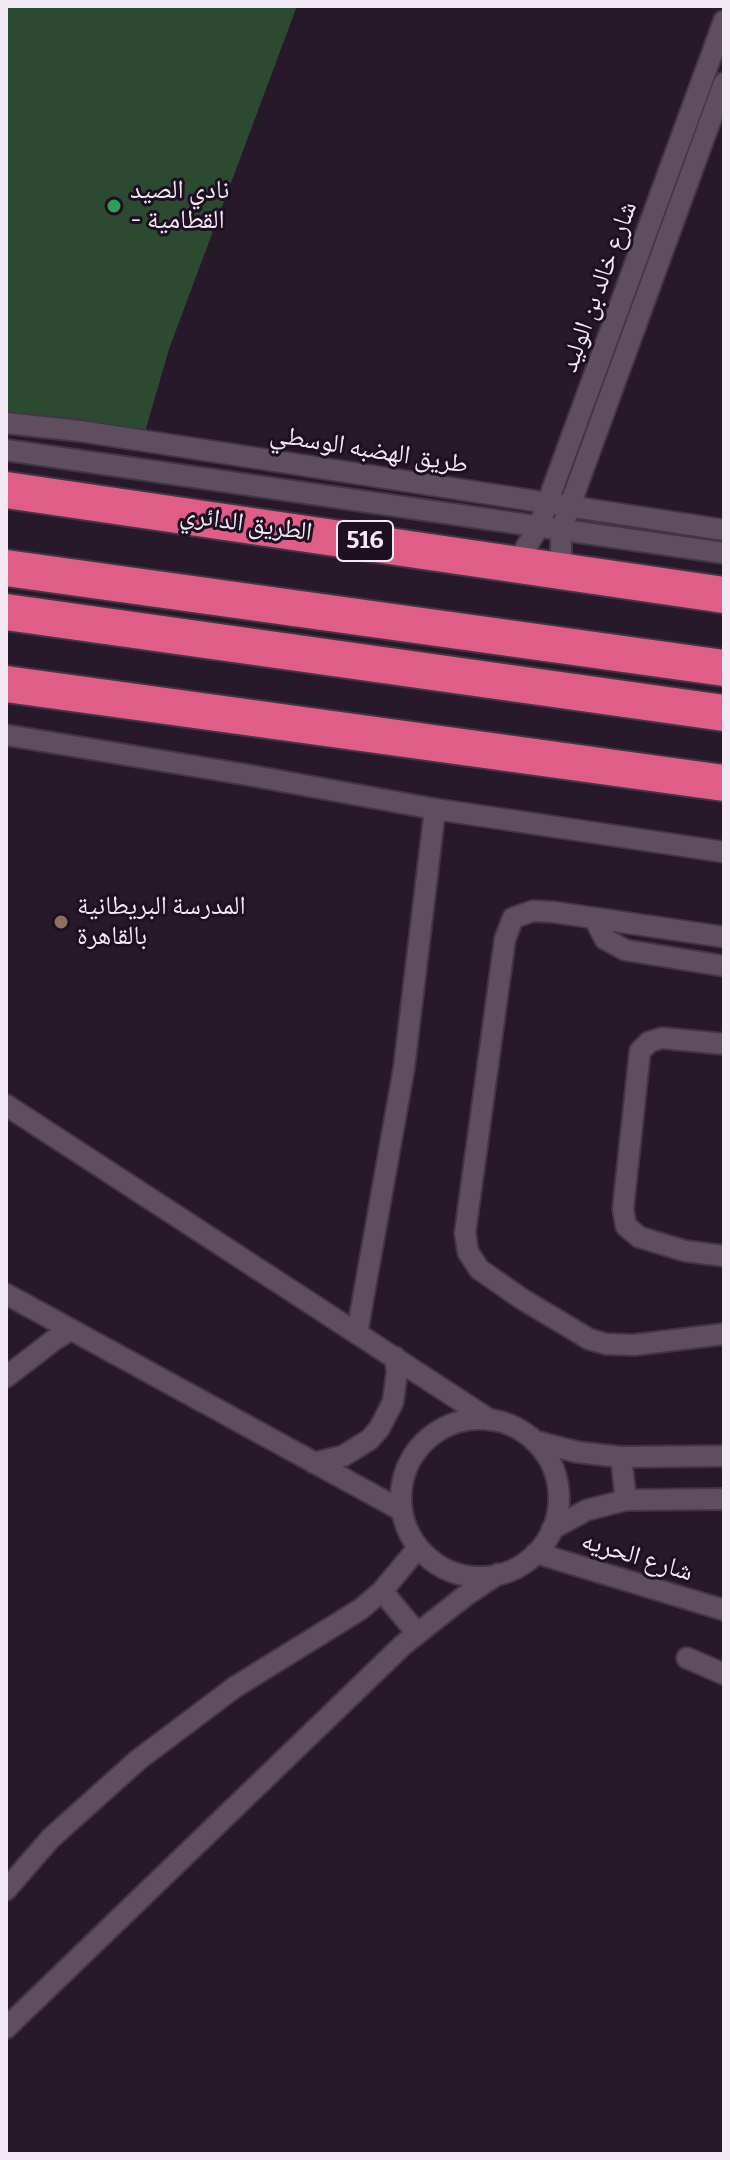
<!DOCTYPE html>
<meta charset="utf-8">
<style>
body{margin:0}
#map{position:relative;width:730px;height:2160px;overflow:hidden;background:#27192a;font-family:Bitter,serif}
canvas{display:block}
.frame{position:absolute;inset:0;border:8px solid #f3e9f5;pointer-events:none}
</style>
<div id="map">
<canvas width="730" height="2160"></canvas>
<div class="frame"></div>
</div>
<script>
const g = document.querySelector('canvas').getContext('2d');
g.lineJoin = 'round';
function paint(path, color) {
  g.fillStyle = color;
  g.fill(path, 'evenodd');
}
function poly(rows) {
  const path = new Path2D();
  for (const r of rows) {
    if (r.length === 3) {
      path.moveTo(r[0] + r[2], r[1]);
      path.arc(r[0], r[1], r[2], 0, 2 * Math.PI);
      continue;
    }
    path.moveTo(r[0], r[1]);
    for (let i = 2; i < r.length; i += 2) path.lineTo(r[i], r[i + 1]);
  }
  return path;
}
function trace(path, color, width, dash) {
  g.strokeStyle = color;
  g.lineWidth = width;
  g.lineCap = dash ? 'butt' : 'round';
  g.setLineDash(dash || []);
  g.stroke(path);
}
function write(font, color, halo, rows, align = 'center') {
  g.font = font + ' Bitter,"Noto Naskh Arabic",serif';
  g.lineWidth = 6;
  g.setLineDash([]);
  g.textBaseline = 'middle';
  g.strokeStyle = halo;
  g.fillStyle = color;
  for (const [text, x, y, turn = 0] of rows) {
    g.save();
    g.translate(x, y);
    g.rotate((+turn || 0) * Math.PI / 180);
    g.textAlign = isNaN(turn) ? turn : align;
    if (halo) g.strokeText(text, 0, 0);
    g.fillText(text, 0, 0);
    g.restore();
  }
}
paint(poly([
 [6,6,297,6,169,349,145,432,6,415]
]), '#2c4a31');
const street = poly([
 [6,423,80,431,724,530],
 [6,450,724,553],
 [511,564,524,551,539,526,724,21],
 [566,573,561,556,561,530,724,83],
 [6,735,248,775,435,809,724,852],
 [594,918,605,939,625,950,724,966],
 [724,937,553,912,533,911,513,918,505,939,465,1233,468,1252,479,1269,522,1299,589,1339,606,1344,634,1345,724,1334],
 [724,1044,662,1038,649,1042,640,1051,623,1209,626,1226,639,1237,685,1251,724,1256],
 [6,1105,490,1420],
 [6,1294,401,1510],
 [357,1333,404,1068,435,809],
 [6,1377,54,1340,70,1330],
 [480,1498,79],
 [534,1441,577,1452,621,1457,724,1456],
 [621,1457,626,1500],
 [314,1463,343,1456,369,1440,379,1429,393,1402,397,1372,395,1357],
 [552,1529,587,1510,626,1500,724,1499],
 [536,1553,724,1610],
 [382,1591,417,1633],
 [687,1658,724,1674],
 [6,1890,51,1838,138,1760,235,1687,361,1609,382,1591,418,1548],
 [6,2028,403,1645,465,1596,498,1574]
]);
const highway = poly([
 [6,490,724,595],
 [6,568,724,668],
 [6,612,724,713],
 [6,684,724,783]
]);
trace(street, '#423644', 24);
trace(highway, '#423644', 40);
trace(street, '#5e4e60', 20);
trace(highway, '#df5d87', 36);
for (const [x, y, r, color] of [
 [114,206,8,"#2e9e5b"],
 [61,922,8,"#8d6e63"]
]) {
  const dot = new Path2D();
  dot.arc(x, y, r, 0, 2 * Math.PI);
  g.fillStyle = color;
  g.fill(dot);
  trace(dot, '#1d1020', 3);
}
for (const [x, y, w] of [
 [365,541,56]
]) {
  const box = new Path2D();
  box.roundRect(x - w / 2, y - 20, w, 40, 6);
  g.fillStyle = '#1d1020';
  g.fill(box);
  trace(box, '#f3e9f5', 2);
}
write('bold 24px', '#f3e9f5', null, [
 ["516",365,541]
]);
write('26px', '#f3e9f5', '#1d1020', [
 ["نادي الصيد",130,191],
 ["- القطامية",130,221],
 ["المدرسة البريطانية",77,907],
 ["بالقاهرة",77,937]
], 'left');
write('26px', '#f3e9f5', '#1d1020', [
 ["شارع خالد بن الوليد",599,287,-70],
 ["طريق الهضبه الوسطي",369,450,9],
 ["الطريق الدائري",246,524,8],
 ["شارع الحريه",637,1557,17]
]);
</script>
